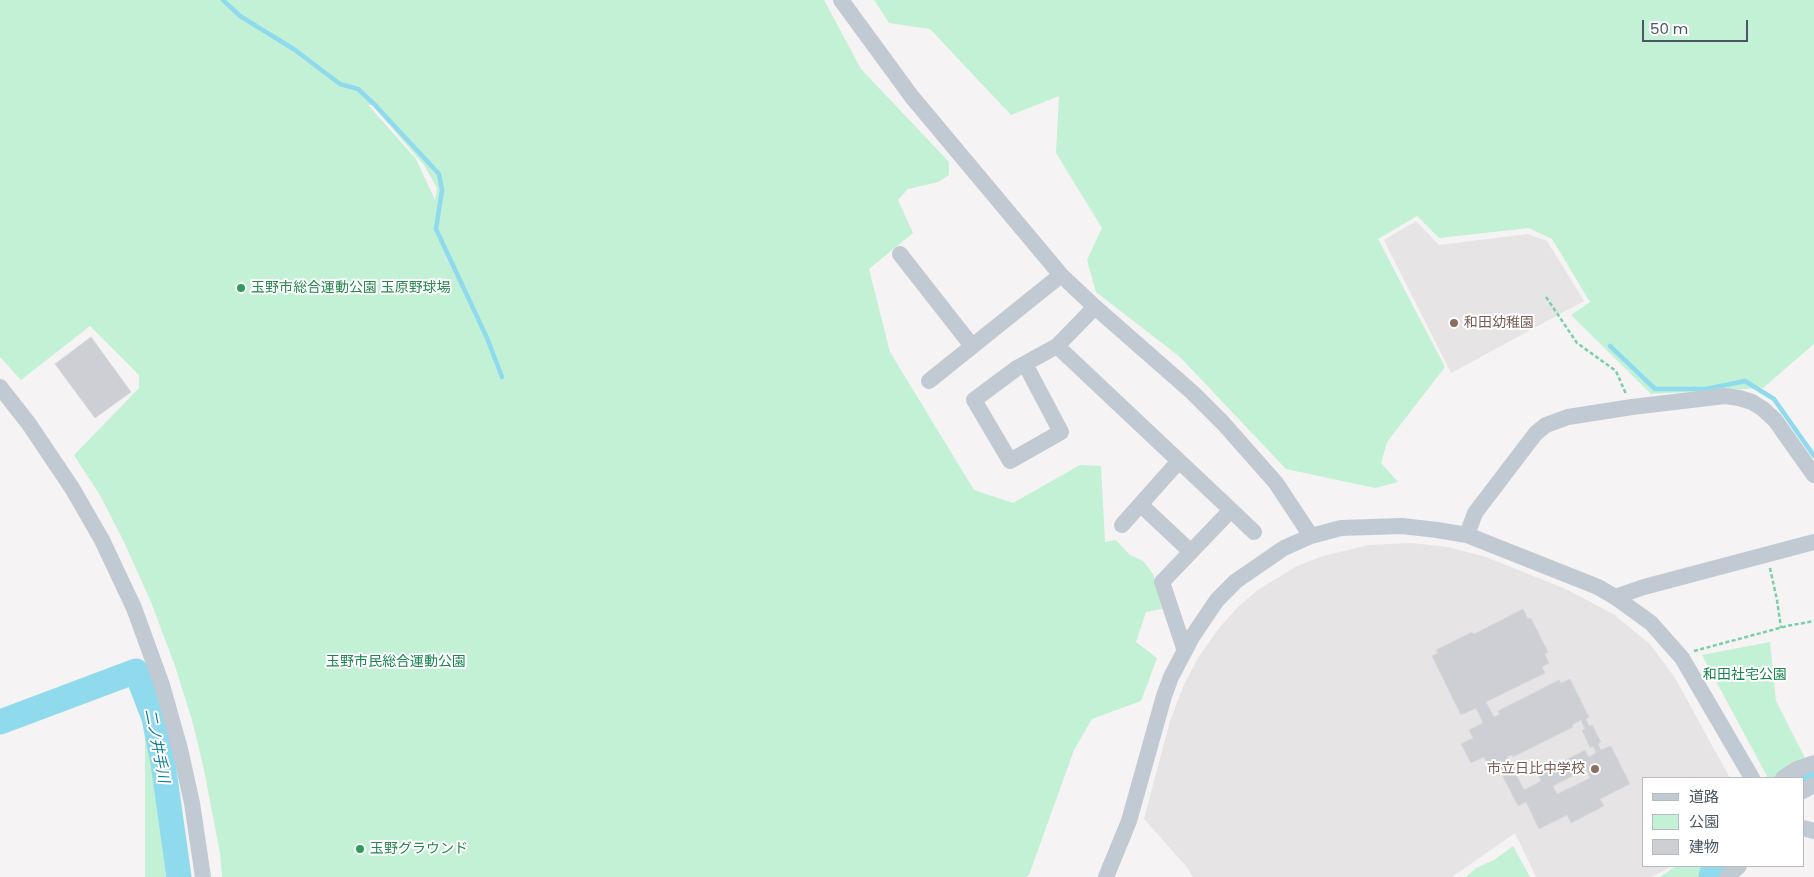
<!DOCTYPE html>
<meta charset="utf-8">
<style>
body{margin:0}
#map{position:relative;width:1814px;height:877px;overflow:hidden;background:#f5f3f3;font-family:Poppins,"Noto Sans JP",sans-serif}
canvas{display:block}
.legend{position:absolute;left:1642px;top:777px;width:162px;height:90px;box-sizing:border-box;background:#fff;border:1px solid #b7bbc0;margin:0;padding:6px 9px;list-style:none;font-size:15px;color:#4a5661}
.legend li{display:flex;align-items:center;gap:10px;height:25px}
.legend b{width:25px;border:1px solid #b7bbc0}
.scale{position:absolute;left:1642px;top:20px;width:106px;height:22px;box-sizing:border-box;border:2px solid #4a5661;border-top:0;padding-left:6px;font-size:15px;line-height:18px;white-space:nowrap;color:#4a5661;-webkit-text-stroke:4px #fff;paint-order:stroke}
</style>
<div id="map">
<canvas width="1814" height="877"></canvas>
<ul class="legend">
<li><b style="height:6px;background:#c1cad2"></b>道路</li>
<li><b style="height:14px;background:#c3f1d5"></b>公園</li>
<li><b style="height:14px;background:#cdcfd5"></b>建物</li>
</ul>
<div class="scale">50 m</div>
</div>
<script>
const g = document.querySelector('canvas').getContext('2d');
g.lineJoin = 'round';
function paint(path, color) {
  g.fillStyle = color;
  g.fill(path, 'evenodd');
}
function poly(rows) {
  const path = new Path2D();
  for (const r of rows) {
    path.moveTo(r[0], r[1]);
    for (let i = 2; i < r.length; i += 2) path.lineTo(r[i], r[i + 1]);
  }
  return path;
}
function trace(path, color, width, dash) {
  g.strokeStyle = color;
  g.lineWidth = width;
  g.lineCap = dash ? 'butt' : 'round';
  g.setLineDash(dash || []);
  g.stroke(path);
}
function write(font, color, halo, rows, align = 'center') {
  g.font = font + ' Poppins,"Noto Sans JP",sans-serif';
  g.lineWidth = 4;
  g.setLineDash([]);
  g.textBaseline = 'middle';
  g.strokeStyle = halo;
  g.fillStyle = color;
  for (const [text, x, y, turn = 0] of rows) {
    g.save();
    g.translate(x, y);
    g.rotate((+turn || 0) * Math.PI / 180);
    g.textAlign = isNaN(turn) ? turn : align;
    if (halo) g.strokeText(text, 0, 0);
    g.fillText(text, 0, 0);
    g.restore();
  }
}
paint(poly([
 [1416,221,1439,245,1528,234,1547,241,1584,301,1451,373,1384,240],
 [1411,543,1448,547,1486,557,1568,590,1613,614,1650,644,1675,678,1730,778,1643,778,1643,866,1672,866,1652,877,1536,877,1515,833,1452,877,1193,877,1186,866,1144,819,1170,721,1183,687,1198,658,1219,628,1239,606,1258,590,1297,566,1323,556,1369,545]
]), '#e6e4e5');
paint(poly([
 [0,0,824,0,861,69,949,162,949,175,938,182,908,189,898,200,913,233,869,269,890,352,974,490,1013,503,1080,465,1101,466,1105,542,1116,540,1130,555,1143,561,1153,574,1162,609,1146,612,1136,642,1157,658,1141,701,1092,719,1074,750,1029,875,1025,877,222,877,220,853,203,765,192,720,175,666,151,602,124,542,101,497,74,455,139,388,139,375,90,326,21,380,0,357],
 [368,105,372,105,424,165,437,188,435,200,416,159],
 [874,0,1814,0,1814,344,1763,388,1651,394,1571,315,1590,302,1552,239,1529,228,1439,238,1417,216,1378,239,1445,367,1387,442,1381,463,1398,482,1375,488,1286,469,1180,357,1096,292,1087,260,1102,228,1056,153,1059,96,1011,115,930,29,889,23],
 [1770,642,1776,701,1807,762,1776,778,1768,778,1702,655],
 [145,725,156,726,167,761,186,857,187,877,145,877],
 [1513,846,1530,877,1466,877,1476,868,1494,860],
 [1676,866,1718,866,1706,877,1660,877]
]), '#c3f1d5');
trace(poly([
 [223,0,240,16,295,50,340,84,358,89,375,105,439,174,442,190,436,229,487,338,502,377],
 [1610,346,1655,389,1706,389,1745,381,1774,399,1814,456]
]), '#90daee', 4.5);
trace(poly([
 [0,722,136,671,154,718,163,763,179,877],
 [1802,778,1814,771],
 [1711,877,1714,866]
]), '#90daee', 25);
const building = poly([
 [91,337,131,392,95,418,55,364,91,337],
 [1523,609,1528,619,1531,618,1548,652,1545,654,1549,663,1542,667,1545,673,1486,702,1494,717,1500,714,1498,711,1559,680,1561,683,1570,679,1589,717,1586,719,1589,726,1592,725,1601,742,1598,744,1601,750,1611,746,1630,784,1600,799,1604,806,1571,823,1567,815,1539,829,1526,802,1518,806,1495,761,1488,764,1484,757,1471,763,1461,744,1473,738,1469,730,1483,723,1476,708,1461,715,1432,656,1438,653,1436,650,1472,632,1474,634,1523,609],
 [1581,720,1585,729,1582,730,1590,748,1593,746,1596,753,1589,757,1585,750,1538,774,1541,781,1524,790,1507,757,1512,755,1513,757,1573,727,1572,725,1581,720],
 [1586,769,1590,778,1557,794,1553,786,1586,769]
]);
paint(building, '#cdcfd5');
trace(building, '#d7d9de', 1);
trace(poly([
 [1546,297,1577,343,1616,371,1626,394],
 [1770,568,1777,600,1781,628],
 [1694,651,1787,626,1814,621]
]), '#7ad0a6', 2.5, [4, 2.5]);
trace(poly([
 [841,0,912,97,1061,275,1095,307,1193,393,1223,423,1276,483,1311,536],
 [900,254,972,346],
 [1095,307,1057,346,1231,510],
 [1025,364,1061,432,1010,461,974,400,1017,368,1057,346],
 [929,381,1061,275],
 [0,387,29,424,72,488,102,540,134,608,162,685,180,749,192,803,203,877],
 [1141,505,1191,552],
 [1122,525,1179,461],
 [1467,535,1475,513,1536,433,1546,425,1568,417,1632,407,1725,396,1739,398,1752,402,1763,409,1775,420,1814,475],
 [1615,597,1644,587,1814,542],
 [1185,651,1162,582,1231,510,1254,532],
 [1783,778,1797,769,1814,763],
 [1803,791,1814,785],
 [1803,828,1814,831],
 [1106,877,1129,821,1164,696,1171,677,1192,637,1217,600,1236,581,1284,548,1311,536,1341,528,1402,526,1437,530,1467,535,1598,587,1615,597,1651,623,1682,658,1752,778],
 [1727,877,1739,866]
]), '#c1cad2', 16);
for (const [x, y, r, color] of [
 [241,288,5,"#2e9e5b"],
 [1454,323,5,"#8d6e63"],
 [1595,769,5,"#8d6e63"],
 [360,849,5,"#2e9e5b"]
]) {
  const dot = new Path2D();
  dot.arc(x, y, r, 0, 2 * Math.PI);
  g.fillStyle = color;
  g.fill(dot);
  trace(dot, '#fff', 2);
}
write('14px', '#27864d', '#fff', [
 ["玉野市総合運動公園 玉原野球場",251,288],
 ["玉野グラウンド",370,849]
], 'left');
write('14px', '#785e54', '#fff', [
 ["和田幼稚園",1464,323],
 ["市立日比中学校",1585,769,"right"]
], 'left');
write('14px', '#17864f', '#fff', [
 ["玉野市民総合運動公園",396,662],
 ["和田社宅公園",1745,675]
]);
write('italic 15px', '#0c7c9b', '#fff', [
 ["二ノ井手川",156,746,79]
]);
</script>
